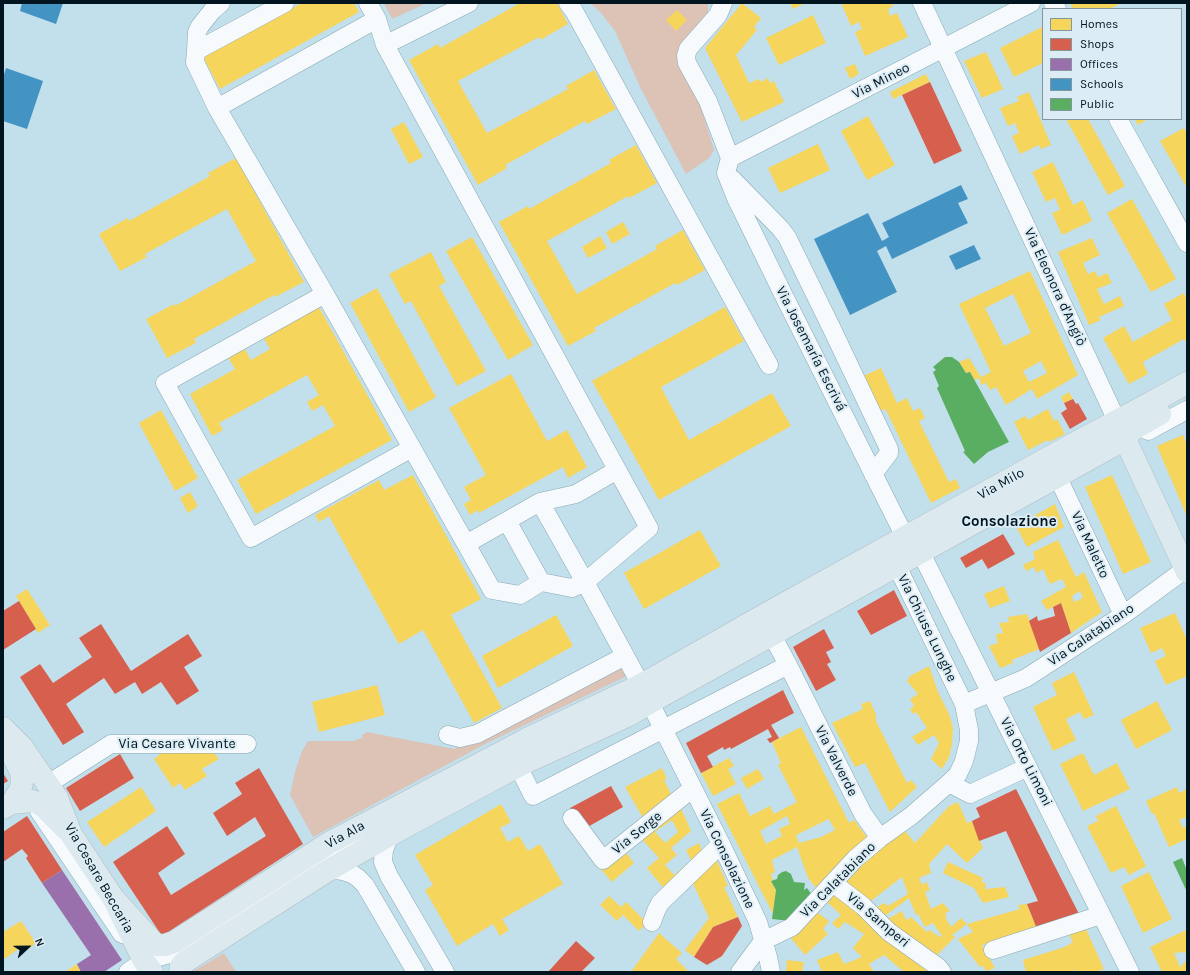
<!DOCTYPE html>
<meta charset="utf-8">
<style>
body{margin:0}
#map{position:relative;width:1190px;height:975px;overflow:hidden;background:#c2dfec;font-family:Karla,sans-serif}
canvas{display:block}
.frame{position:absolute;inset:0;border:4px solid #001520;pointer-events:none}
.legend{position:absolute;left:1042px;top:8px;width:140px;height:112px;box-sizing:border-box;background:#dcecf4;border:1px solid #84969f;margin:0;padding:5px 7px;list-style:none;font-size:12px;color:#001520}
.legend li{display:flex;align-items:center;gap:8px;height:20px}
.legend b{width:20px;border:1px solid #84969f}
.north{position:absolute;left:8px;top:927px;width:40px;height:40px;-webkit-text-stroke:3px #dcecf4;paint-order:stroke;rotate:68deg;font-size:11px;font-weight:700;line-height:16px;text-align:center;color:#001520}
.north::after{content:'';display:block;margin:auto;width:14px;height:18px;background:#001520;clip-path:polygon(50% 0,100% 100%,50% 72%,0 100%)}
</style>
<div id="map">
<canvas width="1190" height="975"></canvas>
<div class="frame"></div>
<ul class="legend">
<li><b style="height:11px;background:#f6d55c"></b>Homes</li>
<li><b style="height:11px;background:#d6604d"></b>Shops</li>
<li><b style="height:11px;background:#9970ab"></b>Offices</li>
<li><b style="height:11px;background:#4393c3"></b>Schools</li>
<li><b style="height:11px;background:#5aae61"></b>Public</li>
</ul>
<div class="north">N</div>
</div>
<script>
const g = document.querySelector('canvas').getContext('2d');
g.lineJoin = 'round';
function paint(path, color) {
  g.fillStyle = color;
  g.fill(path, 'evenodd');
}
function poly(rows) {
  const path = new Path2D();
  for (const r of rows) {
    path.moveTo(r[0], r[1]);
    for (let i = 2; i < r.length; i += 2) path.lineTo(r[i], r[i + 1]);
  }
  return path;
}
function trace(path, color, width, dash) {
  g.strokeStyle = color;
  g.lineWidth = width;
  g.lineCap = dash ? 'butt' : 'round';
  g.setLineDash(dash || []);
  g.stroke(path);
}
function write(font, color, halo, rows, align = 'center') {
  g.font = font + ' Karla,sans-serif';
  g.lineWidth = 4;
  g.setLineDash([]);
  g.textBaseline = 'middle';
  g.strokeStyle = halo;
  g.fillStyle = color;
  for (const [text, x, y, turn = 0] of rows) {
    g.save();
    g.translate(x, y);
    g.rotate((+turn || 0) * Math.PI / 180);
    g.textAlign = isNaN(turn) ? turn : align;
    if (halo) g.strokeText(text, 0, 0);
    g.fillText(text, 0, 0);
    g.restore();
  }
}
paint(poly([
 [384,3,427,3,392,19],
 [590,3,709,3,708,5,708,19,683,43,677,60,700,104,714,150,709,158,686,174,641,89,615,31,601,13],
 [620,665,625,674,625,677,487,743,313,837,290,795,295,772,302,751,308,741,353,741,362,738,362,735,367,732,454,749],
 [224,953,236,972,192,972]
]), '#dcc3b6');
paint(poly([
 [302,3,354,3,359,12,220,89,203,57],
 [520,3,557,3,568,24,540,40,539,37,458,81,487,133,568,89,566,86,594,70,616,109,587,124,585,121,505,165,507,168,478,185,409,60,438,44,440,48],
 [742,3,761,18,754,27,757,30,736,55,749,83,759,79,761,82,768,78,770,83,774,81,784,102,742,122,705,48],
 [790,3,806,3,793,9],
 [841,3,892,3,893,6,888,9,890,16,897,13,908,37,865,56,855,32,862,29,859,22,851,26],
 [1070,3,1121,3,1110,9,1073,9],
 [677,10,687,20,676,31,666,20],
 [813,15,826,43,779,65,766,38],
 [1042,27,1043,30,1043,63,1014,77,1000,48],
 [986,52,1003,89,982,98,964,61],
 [855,64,859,74,850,79,845,68],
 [926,74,930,82,893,99,890,92],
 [1029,92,1051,145,1041,149,1039,145,1020,154,1012,136,1019,133,1015,123,1008,126,1000,108,1019,101,1017,97],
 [868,116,895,165,867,180,841,131],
 [1066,119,1088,119,1125,186,1108,195],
 [1135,119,1148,119,1138,125],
 [404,122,423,157,409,164,391,129],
 [1184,128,1187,134,1187,188,1160,141],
 [818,144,830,170,780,193,768,168],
 [636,145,657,183,629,198,628,196,547,241,577,294,657,249,655,246,683,230,705,270,677,285,675,283,594,328,596,331,568,346,499,222,528,206,529,209,611,163,609,160],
 [236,158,304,282,275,297,274,295,194,339,196,343,167,358,146,319,174,304,175,306,256,261,227,209,145,254,147,257,120,271,99,234,128,218,129,221,210,176,208,173],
 [1053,162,1073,205,1083,200,1092,221,1062,235,1052,213,1060,210,1055,198,1046,202,1032,172],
 [1132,199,1176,279,1151,292,1107,213],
 [623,222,630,234,612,244,606,232],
 [600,236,607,248,588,258,582,247],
 [472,237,533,345,508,360,446,251],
 [1092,238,1100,255,1083,263,1088,274,1095,271,1098,277,1107,273,1112,283,1097,289,1104,304,1120,296,1124,306,1099,317,1101,320,1089,325,1058,252],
 [431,252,446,282,439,286,486,371,457,386,411,301,405,304,389,274],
 [1030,271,1078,375,1037,399,1032,389,1006,405,996,387,990,390,986,383,981,385,979,378,974,380,970,372,966,373,959,362,969,358,981,377,991,372,959,304],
 [1013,294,1031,333,1004,346,985,308],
 [1041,361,1047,373,1029,382,1023,371],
 [377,288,436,397,409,412,350,303],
 [1184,293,1187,300,1187,344,1184,339,1143,362,1148,374,1129,384,1103,338,1124,326,1133,342,1172,320,1164,304],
 [319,307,392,440,256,514,237,480,335,426,323,405,312,411,307,402,319,395,307,375,219,423,223,430,212,436,190,394,235,369,228,357,244,348,251,360,270,349,263,337],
 [725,307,744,341,661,387,689,440,772,393,791,426,659,500,592,381],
 [881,368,897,403,907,398,913,411,920,408,925,418,919,421,949,482,956,479,960,488,931,503,888,414,885,409,877,412,861,377],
 [511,374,547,441,567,430,587,467,568,478,563,467,479,513,478,510,470,515,464,504,471,500,464,487,486,475,449,408],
 [1069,392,1073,399,1064,403,1061,397],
 [1048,409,1054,421,1057,419,1065,434,1049,442,1048,440,1028,450,1014,422,1025,416,1028,420],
 [161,410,198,478,175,491,139,423],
 [1183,435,1187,445,1187,517,1157,446],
 [413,475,481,599,451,615,502,708,474,723,423,630,399,644,329,516,319,522,315,515,379,480,384,490],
 [1112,475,1151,562,1123,574,1085,487],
 [190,492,198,506,188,513,180,498],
 [1055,504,1064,527,1027,547,1016,526],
 [700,530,721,566,644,609,624,573],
 [1058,540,1076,577,1084,572,1102,612,1071,633,1061,603,1047,610,1041,601,1066,587,1062,579,1050,584,1043,569,1036,573,1034,567,1026,571,1023,565,1035,559,1033,552],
 [1080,591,1083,598,1074,602,1072,596],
 [1004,586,1010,601,990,608,984,594],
 [27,589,50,625,38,633,16,596],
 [1175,613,1187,640,1187,676,1166,685,1155,661,1166,656,1162,648,1151,653,1140,628],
 [1027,614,1039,649,1012,660,1013,663,1000,668,989,646,998,643,996,634,1003,633,999,623,1009,622,1008,617],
 [556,615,573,646,498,688,482,656],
 [929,666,938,692,949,714,953,728,952,745,949,757,942,769,931,759,939,743,934,735,918,745,912,737,927,728,916,712,913,714,910,709,914,706,910,699,918,694,907,681,910,676],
 [1074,672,1094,715,1084,719,1080,712,1066,719,1076,740,1053,751,1033,707,1057,695,1052,683],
 [377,685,385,715,319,732,312,702],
 [870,701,876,715,876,721,907,783,911,780,917,787,890,812,865,763,855,767,832,723,863,709,861,704],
 [1157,701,1172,730,1136,749,1121,720],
 [801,727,849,823,854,820,869,840,817,889,808,878,797,847,772,860,775,872,771,874,773,880,771,881,776,890,773,914,717,804,739,793,750,816,770,806,774,814,797,802,778,765,781,763,772,742],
 [787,816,790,824,779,829,782,836,766,844,760,831],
 [829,819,835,830,821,837,799,843,796,835],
 [163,752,213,752,219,759,202,769,207,776,185,790,180,783,173,788,154,759],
 [1083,753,1094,775,1117,763,1130,789,1083,811,1060,764],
 [729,758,734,766,728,769,736,784,713,796,701,773],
 [662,768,667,779,664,780,673,798,645,821,625,787],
 [758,769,764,779,747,789,741,778],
 [141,787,156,811,104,847,87,822],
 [1177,787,1179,793,1187,789,1187,817,1179,820,1183,828,1187,826,1187,839,1169,847,1154,813,1152,814,1146,801],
 [958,802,967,823,972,821,983,848,967,863,947,844,929,864,931,873,919,878,922,885,927,882,930,890,925,892,931,909,943,903,950,911,945,913,947,916,945,917,951,927,961,918,967,924,952,935,955,937,934,958,884,921,902,911,906,920,911,917,927,932,929,930,940,937,942,936,933,923,925,927,918,914,916,915,909,898,882,918,874,909,884,903,888,906,908,894,902,877,867,904,842,882,872,852,905,831,915,843,949,806],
 [501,804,511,822,500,828,508,842,519,836,528,851,540,844,563,884,502,919,509,930,500,936,493,924,457,946,425,890,433,885,415,855],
 [680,806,691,831,671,848,677,855,665,865,674,875,686,865,690,870,666,891,647,868,659,858,639,836],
 [672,820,678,832,665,843,655,832],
 [1116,806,1146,866,1129,875,1124,867,1111,873,1087,826,1098,821,1096,816],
 [699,843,704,856,694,866,686,850],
 [623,849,634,863,612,882,600,868],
 [717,861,728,886,724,887,738,917,713,927,694,957,685,950,709,918,690,877,706,865],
 [948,862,983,878,981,882,986,883,985,889,1005,887,1009,897,983,903,974,888,943,873],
 [1149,872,1172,919,1143,933,1121,886],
 [832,892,935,972,904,972,884,955,869,964,874,972,822,972,817,960,838,952,844,964,862,957,853,948,864,934,845,922,838,929,832,923,841,915,825,900],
 [609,896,621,907,626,902,647,923,639,931,623,915,617,921,600,905],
 [1027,904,1037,929,982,945,995,968,986,971,983,966,980,967,958,939,973,932,967,924,1020,909,1018,905],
 [815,911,829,921,823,929,828,934,805,955,790,937],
 [21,921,36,943,27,950,24,945,3,960,3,932],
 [1085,927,1104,969,1095,972,1076,972,1075,970,1068,972,1026,972,1023,960,1065,947,1073,942,1069,934],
 [1186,930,1187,957,1185,952,1174,953,1180,967,1187,960,1187,972,1162,972,1150,947],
 [659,933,682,953,676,959,689,972,631,972],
 [787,960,804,962,802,972,786,972],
 [77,964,81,972,65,972]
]), '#f6d55c');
paint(poly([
 [930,82,962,151,934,164,902,95],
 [1073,399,1076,404,1078,403,1087,419,1070,429,1061,413,1067,409,1064,403],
 [1003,534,1015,554,988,569,982,559,966,568,960,558],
 [894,590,907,616,871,635,857,611],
 [19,601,36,629,3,650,3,611],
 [1061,603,1071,633,1040,652,1029,621,1037,616,1038,621,1055,616,1053,607],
 [101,624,131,671,188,634,202,656,184,667,199,691,177,705,161,682,142,694,135,682,115,694,104,678,66,704,84,732,63,745,20,677,40,664,53,683,92,657,79,638],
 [824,629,834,648,826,652,831,662,827,664,836,680,816,691,793,647],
 [783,690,794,713,771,725,779,738,770,743,767,739,772,737,768,729,731,749,730,747,724,750,723,747,707,756,713,767,701,773,686,743],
 [120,754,134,778,80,811,66,788],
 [259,768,303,844,162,936,113,862,167,826,185,854,158,873,171,895,266,836,255,817,227,836,213,813,242,794,235,783],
 [3,773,8,781,3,784],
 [611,786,623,807,584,829,570,808],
 [1016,789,1079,914,1037,929,1027,904,1038,901,1006,831,979,841,972,821,980,817,976,808],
 [27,816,62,870,42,883,26,858,28,856,22,849,3,862,3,832],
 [738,917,742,926,722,956,707,965,694,957,713,927],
 [576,941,595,958,581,972,548,972]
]), '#d6604d');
paint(poly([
 [62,870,122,960,104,972,81,972,77,964,91,955,42,883]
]), '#9970ab');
paint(poly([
 [22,3,63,3,56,24,20,11],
 [6,68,43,81,27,129,3,121,3,78],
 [961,185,968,199,958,203,968,223,892,259,886,246,877,251,897,292,850,315,814,239,868,213,882,241,889,237,882,223],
 [974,245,981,259,956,270,949,256]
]), '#4393c3');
paint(poly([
 [945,357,952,357,959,362,966,373,970,372,1009,442,988,452,974,464,963,452,965,451,937,388,939,386,933,372,936,370,933,367],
 [1182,858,1186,868,1187,867,1187,892,1173,862],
 [786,871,791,874,794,882,805,883,804,890,807,888,812,895,791,921,772,919,776,890,771,881,777,879,778,875,782,872]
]), '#5aae61');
const minor = poly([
 [221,3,212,11,200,26,197,32,196,51,195,62,217,108,325,294,466,544,540,502,585,582,641,685,721,844,758,922,768,957,771,972],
 [368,3,377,19],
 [568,3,574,11,769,365],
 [723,3,718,15,688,49,686,56,687,63,708,101,730,158],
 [922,3,1117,421],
 [1053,3,1057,9],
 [385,45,469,3],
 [196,51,285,3],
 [217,108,377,19,385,45,649,528,585,582,572,588,541,582,507,521],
 [1118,119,1187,243],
 [730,158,726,173,736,198,783,294,905,537],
 [730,158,1031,3],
 [732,179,780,228,787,237,832,329,889,449,889,453,873,474],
 [325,294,165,383,251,538,412,448],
 [1148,431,1187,410],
 [1052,465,1123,615],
 [540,502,576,494,617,470],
 [466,544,492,590,520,595,541,582],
 [921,553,1130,972],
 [788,665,863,814,880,838],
 [964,704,1026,678,1123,615,1187,568],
 [448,735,460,738,477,734,625,656],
 [518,766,533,796,788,665,766,624],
 [949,783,970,794,1028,767],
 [48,784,111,744,247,744],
 [39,811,122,934],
 [572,818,603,860,693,788],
 [390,835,384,850,383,862,389,876,445,972],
 [327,871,336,870,343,871,352,874,358,878,365,885,416,972],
 [833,883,863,906,889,932,938,967,942,972],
 [652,922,656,911,660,903,721,844],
 [993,950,1101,915],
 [128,972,144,961,180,951,321,861,357,841],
 [740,972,763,941,792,927,855,859,880,838,911,816,949,783,958,774,964,761,969,741,969,730,964,704,897,566]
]);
const major = poly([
 [1118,424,1187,572],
 [3,728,22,747,57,798,71,834,113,898,144,961,152,972],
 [7,744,21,772,22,783,20,790,12,803],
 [3,808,12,803,32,801,38,803,44,807,66,829],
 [113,898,153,942,158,945,165,945,174,942,329,843,531,737,641,685,773,610,1077,442,1130,414,1187,383],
 [180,972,181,966,186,961,327,871,390,835,518,766,629,715,649,703,1111,447,1137,427,1160,414]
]);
trace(minor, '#88a8b4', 19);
trace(major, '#adbcc3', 23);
trace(minor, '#f6fafc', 18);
trace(major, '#dce9ef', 22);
write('14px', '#001520', '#dcecf4', [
 ["Via Mineo",881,81,-27],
 ["Via Eleonora d'Angiò",1055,287,65],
 ["Via Josemaría Escrivá",811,349,63],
 ["Via Milo",1001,484,-29],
 ["Via Maletto",1090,545,65],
 ["Via Chiuse Lunghe",927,628,64],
 ["Via Calatabiano",1091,635,-34],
 ["Via Cesare Vivante",177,744],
 ["Via Valverde",836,761,63],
 ["Via Orto Limoni",1026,762,63],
 ["Via Sorge",637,833,-39],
 ["Via Ala",345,835,-29],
 ["Via Consolazione",727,859,64],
 ["Via Cesare Beccaria",99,878,60],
 ["Via Calatabiano",838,880,-45],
 ["Via Samperi",878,920,40]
]);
write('bold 15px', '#001520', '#dcecf4', [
 ["Consolazione",1009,522]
]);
</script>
